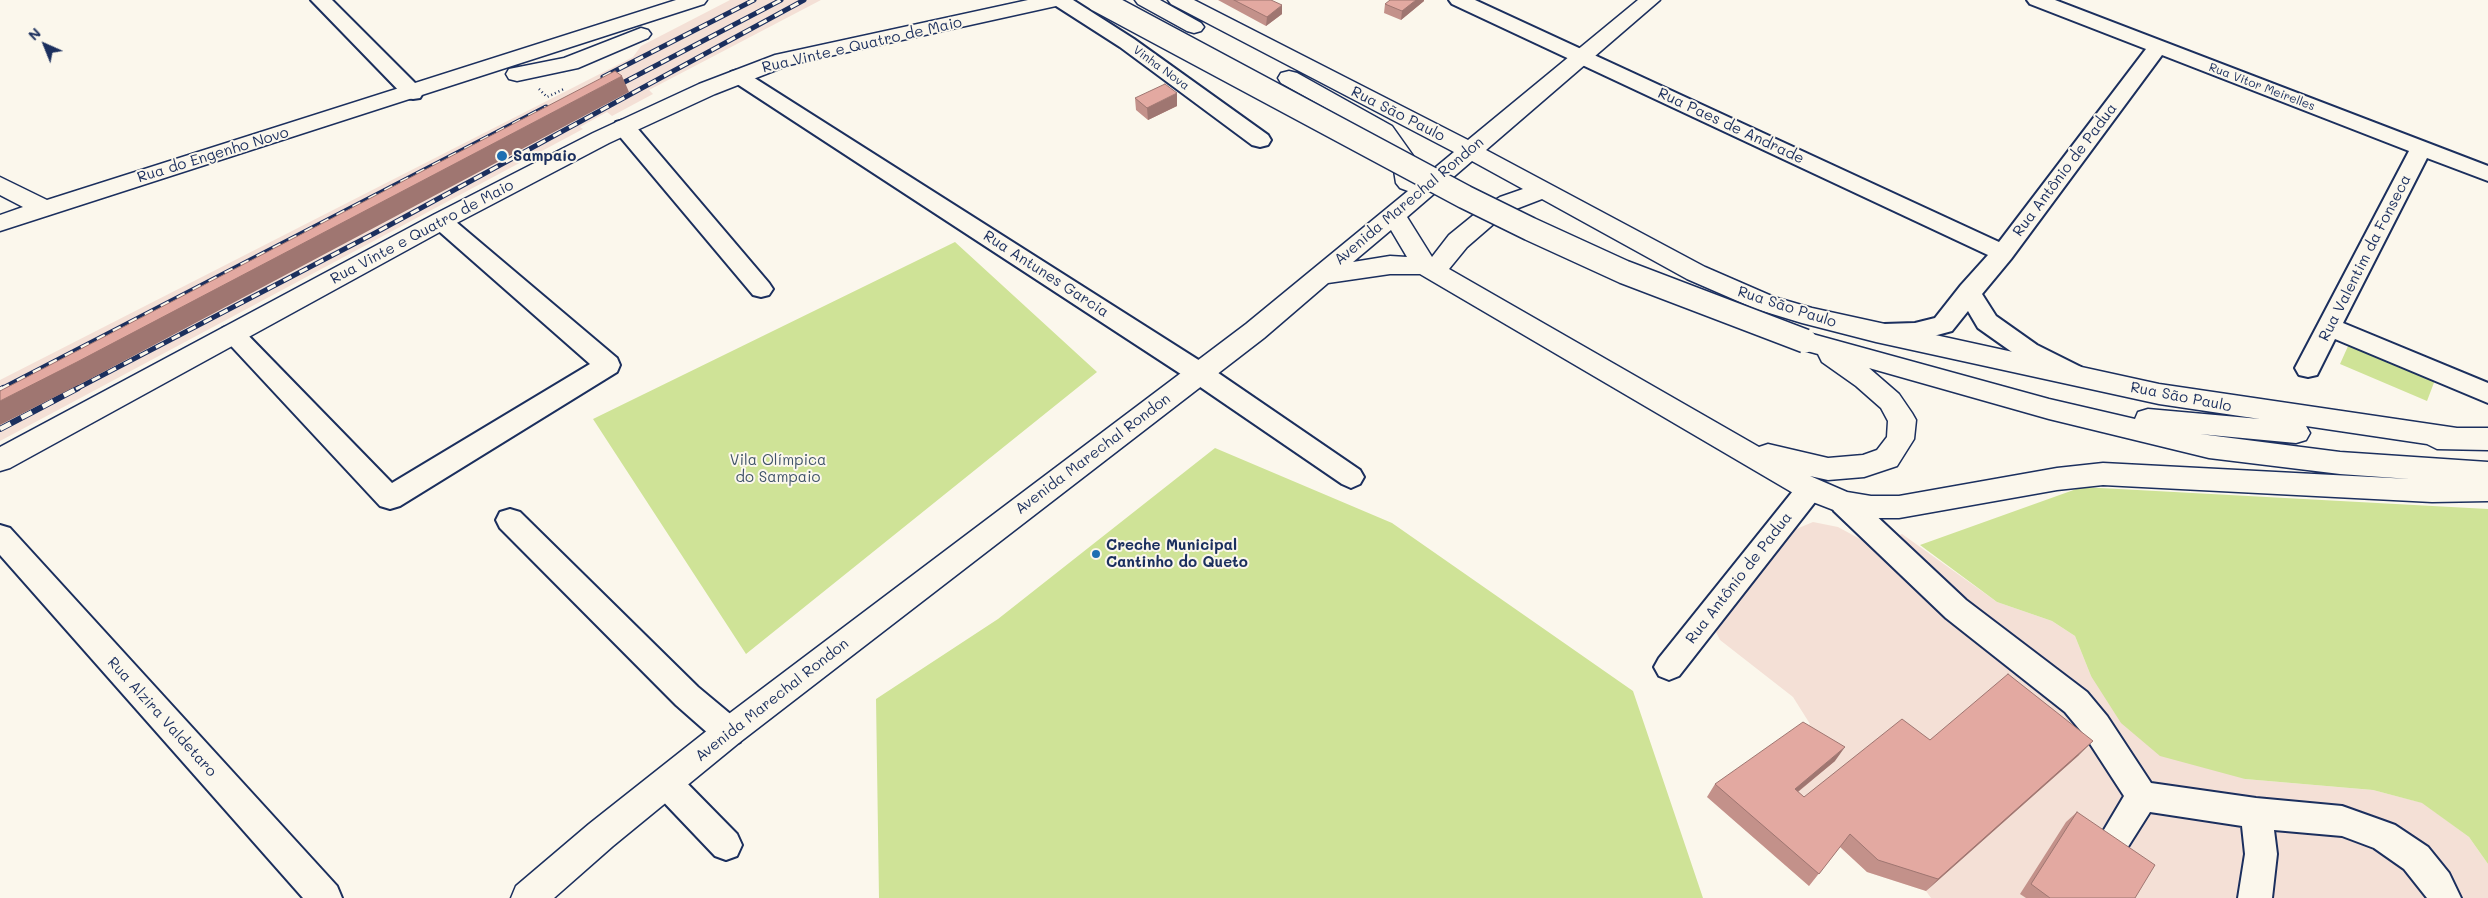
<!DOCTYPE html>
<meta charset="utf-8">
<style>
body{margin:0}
#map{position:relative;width:2488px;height:898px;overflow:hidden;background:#fbf7ec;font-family:Mali,sans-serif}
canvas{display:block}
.north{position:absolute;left:20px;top:20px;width:50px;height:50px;-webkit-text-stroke:4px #fbf7ec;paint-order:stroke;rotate:316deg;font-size:14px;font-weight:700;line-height:20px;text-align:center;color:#1b2f5e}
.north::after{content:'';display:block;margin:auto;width:18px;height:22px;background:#1b2f5e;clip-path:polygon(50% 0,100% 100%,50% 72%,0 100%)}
</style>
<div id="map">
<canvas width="2488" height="898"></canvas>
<div class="north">N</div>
</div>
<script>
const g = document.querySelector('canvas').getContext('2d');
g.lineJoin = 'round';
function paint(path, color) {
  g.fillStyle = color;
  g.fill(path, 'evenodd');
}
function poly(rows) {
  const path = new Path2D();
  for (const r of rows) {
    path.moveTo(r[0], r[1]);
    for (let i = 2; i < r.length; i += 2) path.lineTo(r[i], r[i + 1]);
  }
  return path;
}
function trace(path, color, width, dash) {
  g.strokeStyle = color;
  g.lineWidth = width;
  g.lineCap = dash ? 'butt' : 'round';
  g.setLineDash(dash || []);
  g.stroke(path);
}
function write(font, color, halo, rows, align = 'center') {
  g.font = font + ' Mali,sans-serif';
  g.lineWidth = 4;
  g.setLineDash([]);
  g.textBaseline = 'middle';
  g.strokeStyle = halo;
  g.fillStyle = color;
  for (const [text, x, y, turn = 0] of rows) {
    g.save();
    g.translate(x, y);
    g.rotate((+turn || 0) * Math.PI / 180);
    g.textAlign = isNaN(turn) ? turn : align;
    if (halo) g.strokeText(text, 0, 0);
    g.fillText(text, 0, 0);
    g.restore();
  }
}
paint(poly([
 [730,0,821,0,649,90,653,94,612,116,607,112,580,127,583,129,0,441,0,380,633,57,641,46],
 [1813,522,1838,527,1862,540,1871,548,1902,534,1997,602,2052,621,2075,636,2091,676,2245,779,2373,790,2423,803,2469,837,2488,864,2488,898,1931,898,1926,891,1867,872,1839,846,1809,886,1707,797,1810,724,1793,697,1720,640,1715,630,1789,532]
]), '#f4e0d6');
paint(poly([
 [955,242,1097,372,746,654,593,419],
 [2349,344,2435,380,2427,401,2340,364],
 [1215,448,1392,523,1633,691,1703,898,879,898,876,699,998,619],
 [2082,487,2488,509,2488,864,2469,837,2422,803,2373,790,2245,779,2160,756,2121,723,2091,676,2075,636,2052,621,1997,602,1920,545]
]), '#cfe397');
const minor = poly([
 [311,0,332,0,420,88,423,93,420,98,413,99,406,98,311,0],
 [1050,0,1073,0,1134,39,1268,135,1271,140,1268,145,1260,147,1252,145,1120,47,1053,4,1050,0],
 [1449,0,1475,0,1999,242,2146,49,2030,4,2027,0,2055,0,2488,166,2488,181,2427,158,2343,323,2488,383,2488,403,2335,339,2317,375,2308,377,2299,375,2295,368,2409,151,2162,55,2011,259,1982,294,1996,316,2037,345,2081,367,2085,374,2081,381,2072,383,2019,357,1978,328,1968,311,1952,331,1915,341,1884,342,1875,339,1872,333,1875,327,1884,324,1915,323,1935,318,1961,285,1988,255,1452,4,1449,0],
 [738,70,745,72,1208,366,1360,470,1364,477,1360,484,1351,488,1342,484,1190,380,731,80,728,76,731,72,738,70],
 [624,120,632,122,769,283,773,289,769,295,761,297,753,295,616,132,613,127,616,122,624,120],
 [441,213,449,216,617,358,620,365,617,372,400,506,390,509,380,506,220,334,223,328,232,325,241,328,392,483,590,364,433,226,430,221,433,216,441,213],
 [1810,478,1819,481,1823,489,1819,497,1679,676,1669,680,1659,676,1654,667,1659,658,1801,481,1810,478],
 [1844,492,1854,495,1966,600,2087,692,2107,716,2151,783,2256,798,2342,806,2384,821,2395,825,2428,847,2449,873,2461,898,2427,898,2404,869,2374,848,2342,836,2274,830,2277,854,2272,898,2238,898,2245,854,2242,826,2150,812,2119,861,2108,866,2097,861,2092,850,2124,796,2085,736,2065,712,1946,618,1834,511,1830,503,1834,495,1844,492],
 [510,509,520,512,698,687,740,722,744,732,740,742,729,746,718,742,676,705,500,528,496,520,500,512,510,509],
 [0,525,10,528,337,886,342,898,303,898,0,555,0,525],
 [666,768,677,773,737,834,742,845,737,856,726,860,715,856,655,793,650,783,655,773,666,768]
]);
const major = poly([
 [676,0,707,0,704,4,0,231,0,215,23,207,0,195,0,177,47,200,676,0],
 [1028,0,1066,0,1063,4,1056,6,789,65,715,94,609,143,449,227,10,468,0,471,0,447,433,215,593,133,699,84,775,55,1028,0],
 [1135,0,1160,0,1201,23,1204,27,1201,31,1194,33,1187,31,1138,4,1135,0],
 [1168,0,1194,0,1468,140,1638,0,1660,0,1486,150,1705,267,1774,297,1812,308,2159,384,2457,428,2488,428,2488,450,2437,449,2427,444,2306,426,2310,433,2306,440,2296,443,2200,434,2340,452,2488,462,2488,501,2432,502,2103,485,2057,490,1899,518,1871,518,1844,514,1800,497,1420,274,1390,274,1328,283,1264,338,740,742,613,846,554,898,511,898,516,886,589,824,718,722,1246,324,1408,191,1400,188,1396,183,1392,158,1376,136,1281,83,1278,78,1281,73,1289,71,1297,73,1392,126,1414,157,1419,181,1454,152,1171,4,1168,0],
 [1472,161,1523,189,1500,197,1481,209,1449,235,1432,257,1407,217,1472,161],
 [1542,199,1687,279,1756,309,1802,323,1876,342,2159,404,2260,419,2148,409,2138,412,2135,419,2049,399,1805,332,1796,334,1792,341,1796,348,1818,354,1822,362,1856,386,1881,408,1888,421,1887,437,1877,450,1863,455,1828,458,1768,444,1759,447,1449,269,1467,247,1497,221,1516,209,1542,199],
 [1391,230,1407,257,1390,256,1353,262,1391,230],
 [1869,368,2049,419,2209,458,2340,474,2410,479,2103,463,2057,468,1899,496,1871,496,1847,492,1810,476,1828,480,1864,477,1897,466,1914,439,1916,420,1912,413,1899,394,1869,368],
 [641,28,648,30,651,34,648,38,578,68,517,81,509,79,506,74,509,69,564,58,641,28]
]);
trace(minor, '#1b2f5e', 4);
trace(major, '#1b2f5e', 3);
trace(poly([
 [539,89,547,97,564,89]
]), '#1b2f5e', 2.5, [1, 3]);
paint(minor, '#fbf7ec');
paint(major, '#fbf7ec');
const railFar1 = poly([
 [603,77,754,0],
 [613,88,781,0],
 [1,389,546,107],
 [76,389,375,233,804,0]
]);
const rail = poly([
 [0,390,3,388],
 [0,429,78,388]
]);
trace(railFar1, '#1b2f5e', 5);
trace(rail, '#1b2f5e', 6);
trace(railFar1, '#fbf7ec', 3, [9]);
trace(rail, '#fbf7ec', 4.5, [12]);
const majorBridge = poly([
 [1098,0,1465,197,1530,229,1624,272,1805,341]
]);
trace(majorBridge, '#1b2f5e', 26, []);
trace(majorBridge, '#fbf7ec', 23);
paint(poly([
 [1218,0,1271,0,1282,14,1266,26],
 [1424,1,1401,20,1384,13,1385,4],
 [1135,98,1177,106,1148,120,1136,110],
 [1930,740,2079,755,1926,891,1867,872,1840,847,1809,886,1707,797,1715,784,1835,761,1798,792,1804,797],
 [2077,812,2135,898,2026,898,2020,894,2066,822]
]), '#c3918a');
paint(poly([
 [1416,0,1424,0,1424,1,1401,20,1402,11],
 [1282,5,1282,14,1266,26,1267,17],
 [622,76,629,92,92,378,0,425,0,401],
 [1177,93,1177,106,1148,120,1147,108],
 [2093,741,2079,755,1926,891,1938,879],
 [1845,747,1835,761,1785,802,1795,789]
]), '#9f7671');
const building = poly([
 [1234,0,1271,0,1282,5,1267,17,1234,0],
 [1390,0,1416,0,1402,11,1385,4,1390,0],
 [615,71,622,76,77,362,0,401,0,391,615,71],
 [1165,84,1177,93,1147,108,1135,98,1165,84],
 [2008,674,2093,741,1938,879,1878,860,1850,834,1819,874,1715,784,1803,722,1845,747,1795,789,1804,797,1902,719,1930,740,2008,674],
 [2077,812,2155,865,2135,898,2050,898,2031,884,2077,812]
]);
paint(building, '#e3a9a1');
trace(building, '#9f7671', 1);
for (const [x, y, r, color] of [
 [502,156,6,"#1f6fb2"],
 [1096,554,5,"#1f6fb2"]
]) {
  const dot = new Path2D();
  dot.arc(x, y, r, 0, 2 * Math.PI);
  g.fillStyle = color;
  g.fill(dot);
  trace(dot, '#fbf7ec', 2);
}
write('12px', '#1b2f5e', '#fbf7ec', [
 ["Vinha Nova",1161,68,36],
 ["Rua Vitor Meirelles",2262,87,21]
]);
write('15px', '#1b2f5e', '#fbf7ec', [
 ["Rua Vinte e Quatro de Maio",862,45,-13],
 ["Rua São Paulo",1398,114,27],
 ["Rua Paes de Andrade",1731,126,25],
 ["Rua do Engenho Novo",213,155,-17],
 ["Rua Antônio de Padua",2065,170,-53],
 ["Avenida Marechal Rondon",1409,201,-40],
 ["Rua Vinte e Quatro de Maio",422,232,-28],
 ["Rua Valentim da Fonseca",2365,258,-63],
 ["Rua Antunes Garcia",1046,274,33],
 ["Rua São Paulo",1787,307,18],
 ["Rua São Paulo",2181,397,11],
 ["Avenida Marechal Rondon",1093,454,-37],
 ["Rua Antônio de Padua",1739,578,-52],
 ["Avenida Marechal Rondon",772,700,-38],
 ["Rua Alzira Valdetaro",162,717,48]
]);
write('bold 15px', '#1b2f5e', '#fbf7ec', [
 ["Sampaio",513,156],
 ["Creche Municipal",1106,545],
 ["Cantinho do Queto",1106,562]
], 'left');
write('15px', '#3f5369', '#fbf7ec', [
 ["Vila Olímpica",778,460],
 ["do Sampaio",778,477]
]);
</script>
